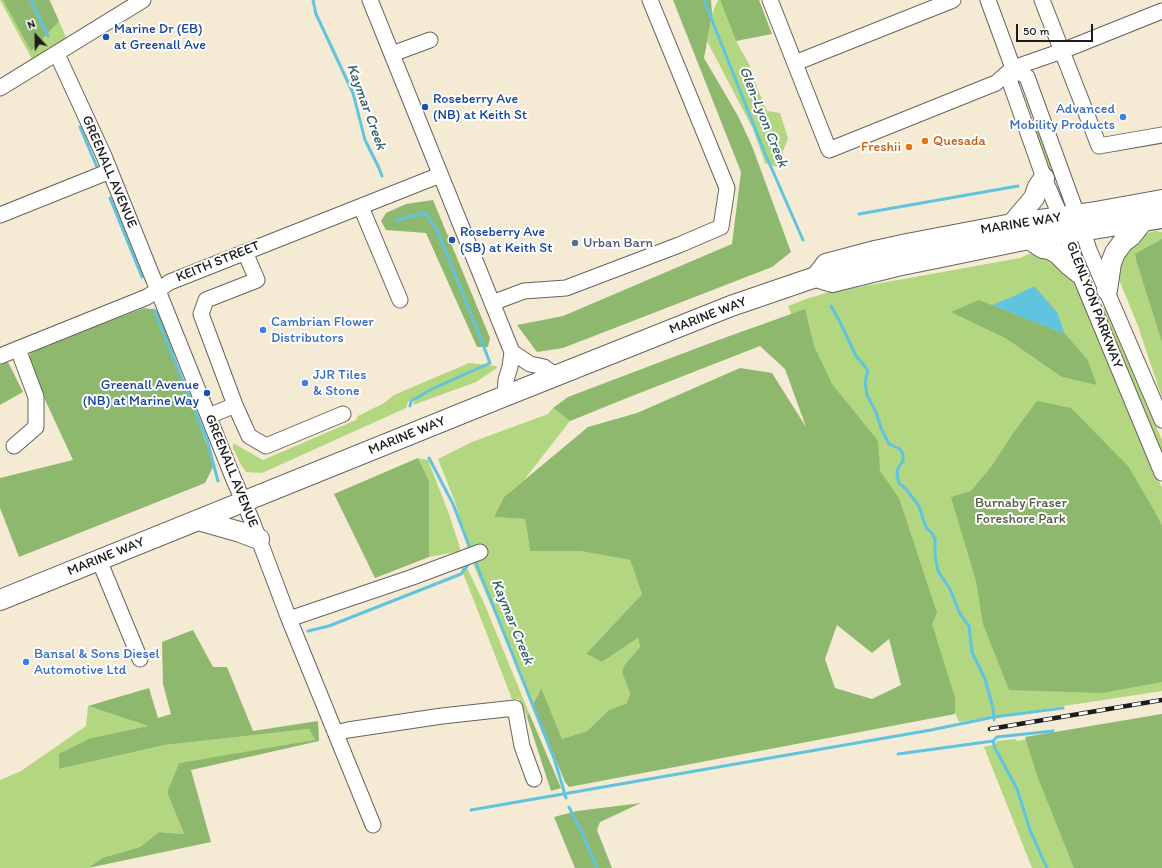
<!DOCTYPE html>
<style>
body{margin:0}
#map{position:relative;width:1162px;height:868px;overflow:hidden;background:#f5ead4;font-family:Itim,sans-serif}
canvas{display:block}
.north{position:absolute;left:16px;top:16px;width:40px;height:40px;-webkit-text-stroke:3px #fff;paint-order:stroke;rotate:338deg;font-size:11px;font-weight:700;line-height:16px;text-align:center;color:#1c1c1c}
.north::after{content:'';display:block;margin:auto;width:14px;height:18px;background:#1c1c1c;clip-path:polygon(50% 0,100% 100%,50% 72%,0 100%)}
.scale{position:absolute;left:1016px;top:24px;width:77px;height:18px;box-sizing:border-box;border:2px solid #1c1c1c;border-top:0;padding-left:5px;font-size:12px;line-height:14px;white-space:nowrap;color:#1c1c1c;-webkit-text-stroke:3px #fff;paint-order:stroke}
</style>
<div id="map">
<canvas width="1162" height="868"></canvas>
<div class="north">N</div>
<div class="scale">50 m</div>
</div>
<script>
const g = document.querySelector('canvas').getContext('2d');
g.lineJoin = 'round';
function paint(path, color) {
  g.fillStyle = color;
  g.fill(path, 'evenodd');
}
function poly(rows) {
  const path = new Path2D();
  for (const r of rows) {
    path.moveTo(r[0], r[1]);
    for (let i = 2; i < r.length; i += 2) path.lineTo(r[i], r[i + 1]);
  }
  return path;
}
function trace(path, color, width, dash) {
  g.strokeStyle = color;
  g.lineWidth = width;
  g.lineCap = dash ? 'butt' : 'round';
  g.setLineDash(dash || []);
  g.stroke(path);
}
function write(font, color, halo, rows, align = 'center') {
  g.font = font + ' Itim,sans-serif';
  g.lineWidth = 4;
  g.setLineDash([]);
  g.textBaseline = 'middle';
  g.strokeStyle = halo;
  g.fillStyle = color;
  for (const [text, x, y, turn = 0] of rows) {
    g.save();
    g.translate(x, y);
    g.rotate((+turn || 0) * Math.PI / 180);
    g.textAlign = isNaN(turn) ? turn : align;
    if (halo) g.strokeText(text, 0, 0);
    g.fillText(text, 0, 0);
    g.restore();
  }
}
paint(poly([
 [0,0,50,0,67,40,33,61],
 [718,0,720,0,736,41,749,64,753,78,767,111,780,113,788,138,777,167,765,163,753,129,707,41,712,14],
 [1036,121,1057,170,1050,173,1033,122],
 [1155,231,1162,232,1162,398,1138,326,1118,277,1116,266,1138,236],
 [1033,252,1042,252,1075,281,1117,383,1162,488,1162,691,959,722,788,306,806,299,826,293,1020,258],
 [1106,307,1162,440,1162,459,1099,310],
 [469,363,496,366,497,368,476,382,413,405,415,400,411,399,408,402,406,408,262,473,246,472,241,465,233,448,233,443,263,460,356,420,358,416,384,403,394,395],
 [553,408,570,421,524,480,504,497,494,517,525,519,530,551,580,551,630,560,642,594,586,654,602,662,638,638,640,647,625,664,623,672,630,693,627,703,609,710,587,731,562,739,540,689,533,704,472,561,466,566,484,603,529,713,527,717,519,699,512,699,455,552,429,557,429,481,418,458,428,460,449,514,461,551,468,546,455,502,438,459,472,442,548,414],
 [88,706,148,726,91,738,60,769,165,745,310,729,315,741,179,763,167,792,184,834,159,832,140,847,102,858,88,868,0,868,0,780,21,771,86,726],
 [1162,714,1162,868,1032,868,984,747,996,744,996,741,1016,739,1017,741]
]), '#b2d780');
paint(poly([
 [3,0,49,0,59,21,31,51],
 [673,0,711,0,712,14,704,58,738,116,752,146,791,252,772,267,563,348,537,352,517,325,563,316,732,244,741,172],
 [720,0,759,0,772,34,736,41],
 [433,200,490,338,488,347,477,347,426,233,386,230,381,221,386,213,406,204],
 [1162,239,1162,342,1137,263,1135,254],
 [979,300,1065,334,1087,359,1097,385,1062,377,1007,339,951,312],
 [144,308,158,310,214,465,205,483,19,557,0,508,0,478,73,460,27,361,32,350],
 [805,309,814,346,832,384,878,441,880,471,899,498,937,613,932,624,955,698,955,714,569,787,565,782,533,704,541,688,562,739,587,731,609,710,627,703,630,693,622,672,625,664,640,647,638,638,602,662,586,654,642,594,630,560,580,551,530,551,525,519,494,517,504,497,588,427,637,413,740,368,772,373,806,427,785,369,760,346,632,396,570,421,553,408,568,397,713,342],
 [837,625,872,653,889,639,901,685,872,699,835,688,825,659],
 [8,362,23,392,0,405,0,365],
 [1037,401,1071,408,1128,466,1155,512,1162,526,1162,682,1102,693,1009,690,983,624,976,581,951,497,971,491,991,467,1014,432],
 [418,458,429,481,429,557,375,578,334,494],
 [193,630,213,667,227,667,253,731,318,721,319,741,191,770,211,842,88,868,102,858,140,847,159,832,184,834,167,792,179,763,315,740,309,729,165,745,59,769,59,754,91,738,148,726,88,706,149,688,158,718,171,714,163,684,162,642],
 [529,713,561,788,551,791,527,717],
 [1162,714,1162,868,1074,868,1038,778,1025,737],
 [641,803,600,822,597,830,612,868,575,868,554,817,577,811]
]), '#8db86e');
paint(poly([
 [1034,286,1057,312,1065,334,992,305,1014,296]
]), '#61c4df');
trace(poly([
 [31,0,48,36],
 [313,0,316,14,353,93,365,140,379,168,382,176],
 [704,0,764,151,803,240],
 [80,127,97,167],
 [110,198,142,277],
 [859,214,1018,186],
 [396,220,425,213,437,230,477,329,490,363,432,389,411,401,410,406],
 [831,306,840,322,856,356,863,364,868,371,865,382,867,395,876,412,881,428,889,444,900,449,903,454,903,461,898,468,897,476,899,483,906,489,919,506,924,522,927,529,932,533,935,539,935,556,938,571,950,589,960,614,969,626,972,652,985,679,993,708,994,720],
 [154,310,207,440,218,481],
 [429,458,453,504,471,551],
 [474,558,555,761,566,798],
 [308,631,329,626,461,574,471,561],
 [898,754,993,741],
 [569,807,583,835,597,868],
 [471,810,931,730,994,717,1063,708],
 [1047,868,1030,830,1017,789,995,748,993,741,997,737,1053,731]
]), '#61c4df', 3);
const minor = poly([
 [370,0,512,352,510,367,506,380,505,396],
 [770,0,829,150,996,83,1013,68,1062,51,1162,11],
 [988,0,1013,68,1010,82,1044,178,1061,217,1079,273,1162,473],
 [1042,0,1099,146,1162,135],
 [57,54,104,156,234,480,252,521,289,619,373,825],
 [392,54,430,40],
 [795,63,953,0],
 [1013,68,1027,77,1083,231,1089,250,1162,420],
 [0,88,143,0],
 [361,207,400,300],
 [0,215,110,171],
 [492,303,524,291,566,288,679,245,721,227,727,188,650,0],
 [512,352,530,364,544,367,556,376],
 [0,356,147,297,170,282,440,175],
 [235,405,201,314,206,300,257,280,245,252],
 [209,416,235,405,249,436,266,446,343,414],
 [14,446,36,427,36,397,18,349],
 [99,560,140,659],
 [289,619,410,578,480,552],
 [336,733,348,730,442,716,515,708,522,746,534,779]
]);
const major = poly([
 [1012,224,1034,198,1038,187,1044,178],
 [1029,239,1043,248,1050,249,1058,254,1069,265,1079,273],
 [816,277,826,264,875,251,907,244,1012,224,1090,213,1162,200],
 [1107,290,1111,263,1115,253,1123,242,1131,236,1143,221],
 [198,520,240,532,259,539],
 [0,600,505,396,731,306,804,281,816,277,832,282,897,266,1029,239,1162,218]
]);
trace(minor, '#68645c', 17);
trace(major, '#68645c', 22);
trace(minor, '#fff', 15);
trace(major, '#fff', 20);
const rail = poly([
 [990,729,1162,700]
]);
trace(rail, '#1c1c1c', 4.5);
trace(rail, '#fff', 3, [9]);
for (const [x, y, r, color] of [
 [106,37,4,"#1a4fb4"],
 [425,107,4,"#1a4fb4"],
 [1123,117,4,"#3f7fe0"],
 [925,141,4,"#e8710a"],
 [909,147,4,"#e8710a"],
 [452,240,4,"#1a4fb4"],
 [575,243,4,"#5c6f8a"],
 [263,330,4,"#3f7fe0"],
 [305,383,4,"#3f7fe0"],
 [207,393,4,"#1a4fb4"],
 [26,662,4,"#3f7fe0"]
]) {
  const dot = new Path2D();
  dot.arc(x, y, r, 0, 2 * Math.PI);
  g.fillStyle = color;
  g.fill(dot);
  trace(dot, '#fff', 1.5);
}
write('14px', '#164399', '#fff', [
 ["Marine Dr (EB)",114,29],
 ["at Greenall Ave",114,45],
 ["Roseberry Ave",433,99],
 ["(NB) at Keith St",433,115],
 ["Roseberry Ave",460,232],
 ["(SB) at Keith St",460,248],
 ["Greenall Avenue",199,385,"right"],
 ["(NB) at Marine Way",199,401,"right"]
], 'left');
write('14px', '#366cbe', '#fff', [
 ["Advanced",1115,109,"right"],
 ["Mobility Products",1115,125,"right"],
 ["Cambrian Flower",271,322],
 ["Distributors",271,338],
 ["JJR Tiles",313,375],
 ["& Stone",313,391],
 ["Bansal & Sons Diesel",34,654],
 ["Automotive Ltd",34,670]
], 'left');
write('14px', '#c56008', '#fff', [
 ["Quesada",933,141],
 ["Freshii",901,147,"right"]
], 'left');
write('14px', '#1c1c1c', '#fff', [
 ["GREENALL AVENUE",109,172,67],
 ["MARINE WAY",1021,224,-9],
 ["KEITH STREET",218,262,-22],
 ["GLENLYON PARKWAY",1094,305,69],
 ["MARINE WAY",708,316,-21],
 ["MARINE WAY",407,436,-22],
 ["GREENALL AVENUE",231,471,68],
 ["MARINE WAY",106,557,-22]
]);
write('14px', '#4e5e75', '#fff', [
 ["Urban Barn",583,243]
], 'left');
write('14px', '#505d3f', '#fff', [
 ["Burnaby Fraser",1021,503],
 ["Foreshore Park",1021,519]
]);
write('italic 15px', '#385f6a', '#fff', [
 ["Kaymar Creek",366,107,70],
 ["Glen-Lyon Creek",763,117,68],
 ["Kaymar Creek",512,622,68]
]);
</script>
